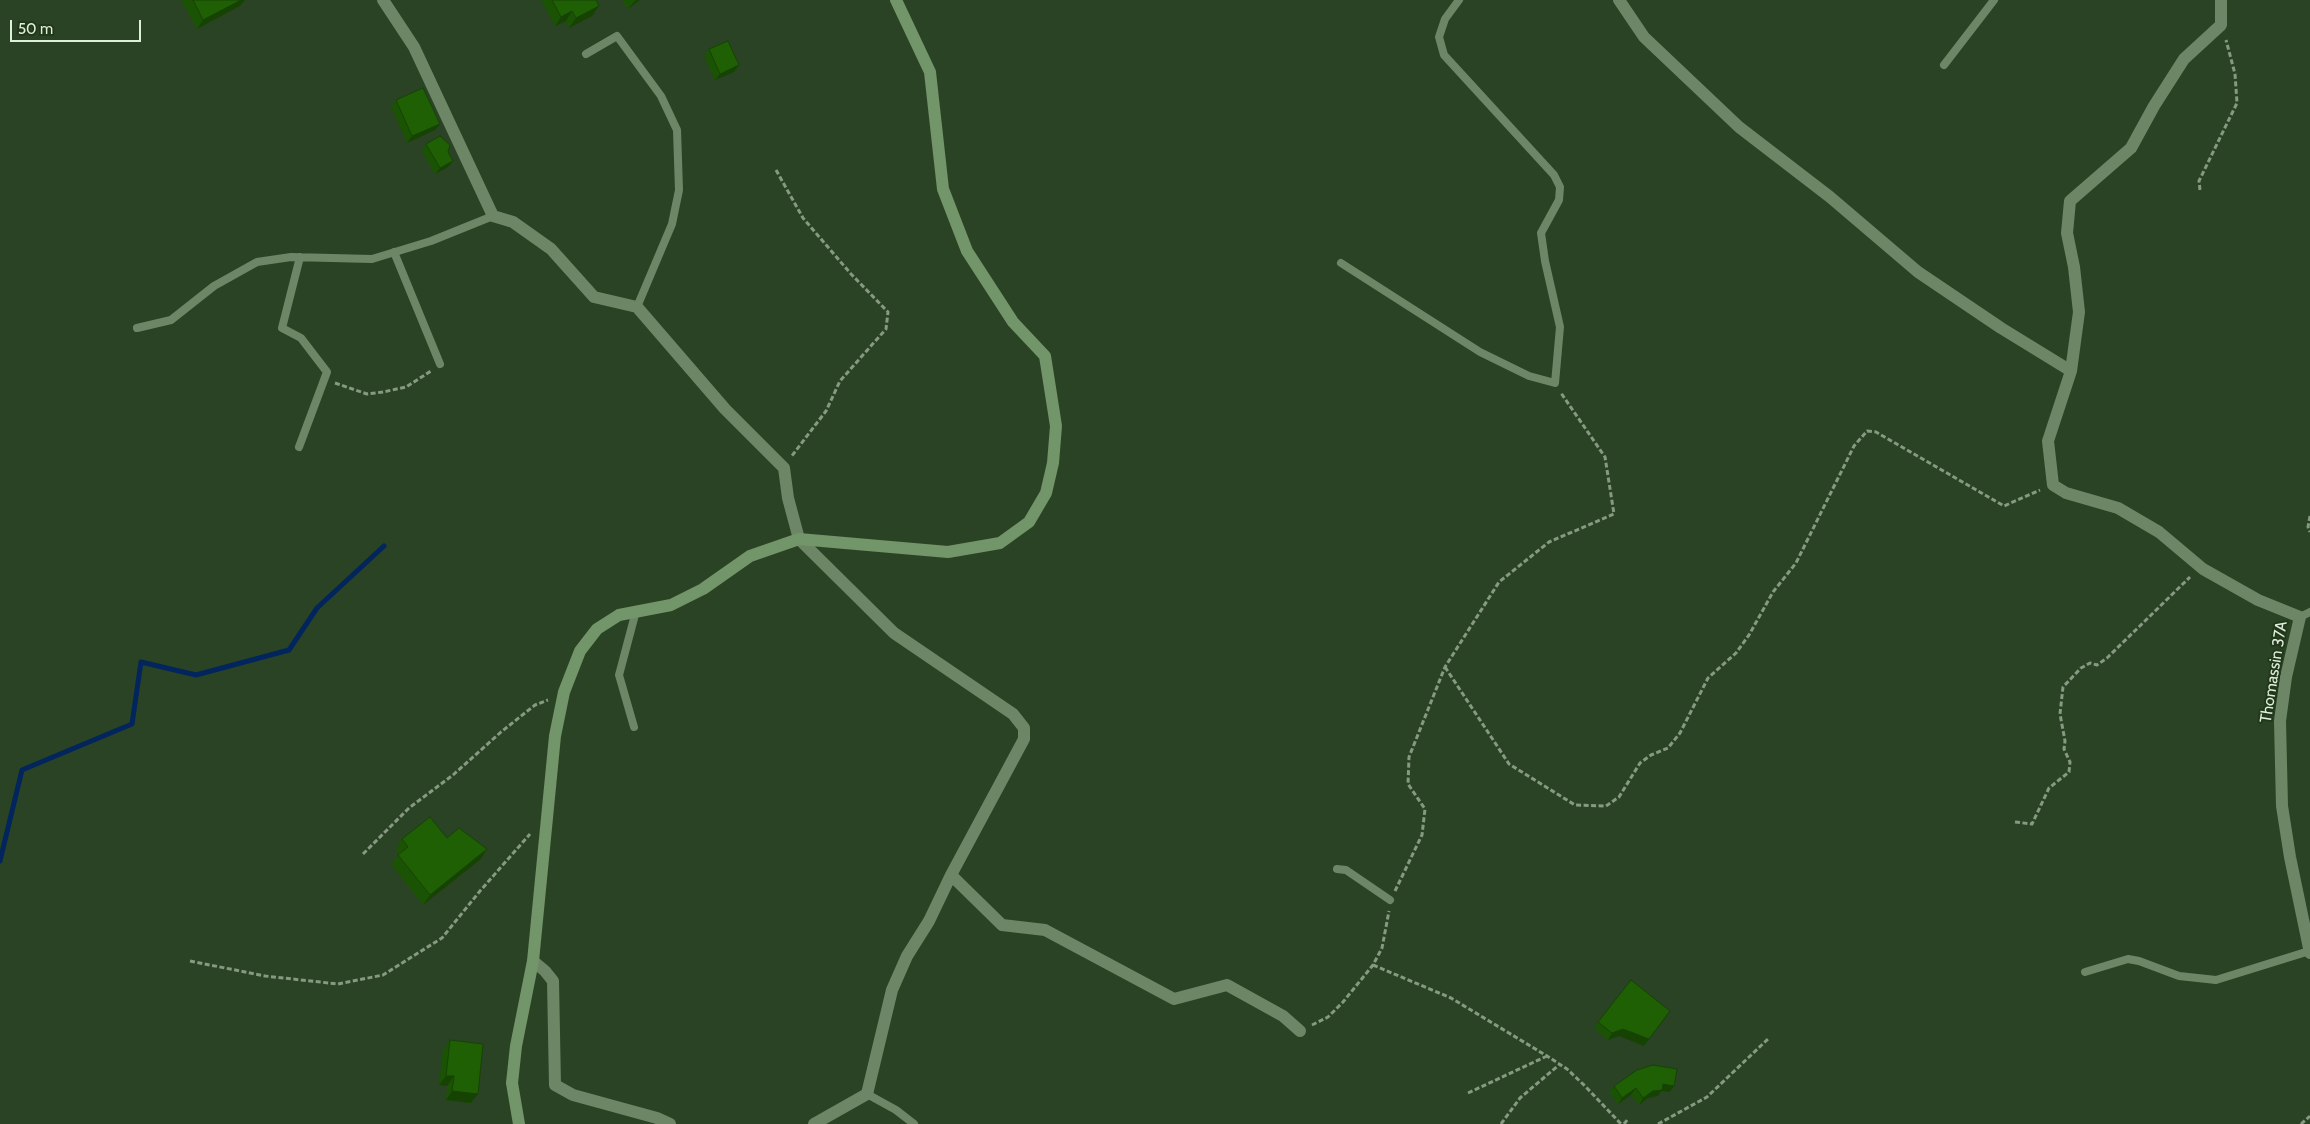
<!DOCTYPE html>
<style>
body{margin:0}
#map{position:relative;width:2310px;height:1124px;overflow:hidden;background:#2b4325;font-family:Cabin,sans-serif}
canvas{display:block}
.scale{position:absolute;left:10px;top:20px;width:131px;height:22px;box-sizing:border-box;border:2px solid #e0eedc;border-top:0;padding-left:6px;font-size:15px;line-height:18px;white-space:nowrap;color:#e0eedc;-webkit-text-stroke:4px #21381b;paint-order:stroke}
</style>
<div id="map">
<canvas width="2310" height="1124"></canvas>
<div class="scale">50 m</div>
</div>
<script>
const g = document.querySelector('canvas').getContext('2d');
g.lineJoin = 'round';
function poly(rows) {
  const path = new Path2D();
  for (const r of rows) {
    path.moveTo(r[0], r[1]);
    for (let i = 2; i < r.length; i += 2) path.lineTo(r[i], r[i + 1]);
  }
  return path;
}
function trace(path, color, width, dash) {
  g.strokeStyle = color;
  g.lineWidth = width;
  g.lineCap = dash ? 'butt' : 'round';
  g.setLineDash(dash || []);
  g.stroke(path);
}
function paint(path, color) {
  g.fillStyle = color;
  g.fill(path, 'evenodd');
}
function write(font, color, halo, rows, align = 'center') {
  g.font = font + ' Cabin,sans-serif';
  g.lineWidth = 4;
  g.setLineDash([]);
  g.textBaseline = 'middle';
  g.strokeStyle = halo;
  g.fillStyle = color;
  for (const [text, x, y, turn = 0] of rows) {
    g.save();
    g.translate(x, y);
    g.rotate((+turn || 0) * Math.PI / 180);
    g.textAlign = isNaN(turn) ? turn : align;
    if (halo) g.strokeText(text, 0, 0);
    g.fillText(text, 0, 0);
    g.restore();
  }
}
trace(poly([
 [0,861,22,770,132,724,141,662,196,675,289,650,317,608,384,546]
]), '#02255d', 5);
trace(poly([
 [776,170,803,218,851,274,888,312,886,329,840,381,826,411,791,457],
 [2200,190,2199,181,2237,103,2235,74,2226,40],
 [335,383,367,394,383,392,406,387,431,371],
 [2310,516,2308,527,2310,532],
 [1445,667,1509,764,1575,805,1606,806,1619,797,1640,763,1651,755,1668,748,1680,733,1708,678,1736,653,1749,635,1773,592,1796,563,1854,446,1867,431,1876,432,2004,506,2040,490],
 [2015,822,2032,824,2049,788,2069,772,2070,762,2064,749,2065,741,2060,714,2063,687,2081,668,2090,663,2097,665,2107,658,2190,577],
 [363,854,409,808,453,775,501,732,535,705,548,700],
 [1395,891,1422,835,1425,809,1408,784,1409,757,1445,667,1499,582,1549,542,1614,514,1605,457,1561,393],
 [190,961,265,976,338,984,383,975,442,938,480,891,530,834],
 [1373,965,1451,998,1547,1056,1567,1069,1585,1086,1621,1124],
 [1312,1025,1328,1017,1343,1002,1373,965,1382,948,1389,911],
 [1468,1093,1547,1056],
 [1501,1124,1520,1098,1560,1064],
 [1624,1124,1628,1119],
 [1658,1124,1707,1097,1769,1038],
 [2301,1124,2310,1116]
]), '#869981', 3, [5, 2.5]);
trace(poly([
 [586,54,617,36,661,96,677,130,679,190,672,224,637,307],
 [1944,65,1994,0],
 [394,252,440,364],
 [1341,263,1480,352,1529,376,1555,383,1560,327,1545,261,1541,233,1559,200,1560,187,1554,175,1444,55,1439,37,1445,19,1459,0],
 [137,328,171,320,214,286,257,262,291,257,372,259,431,241,493,216],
 [299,447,327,372,301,338,282,328,300,257],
 [2300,617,2310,612],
 [634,727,619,675,636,611],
 [1337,869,1346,870,1390,900],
 [2085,972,2128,959,2139,961,2179,976,2216,980,2309,951],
 [867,1094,896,1110,914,1124]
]), '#6d8766', 8);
trace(poly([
 [383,0,414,47,493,216,513,222,551,249,594,297,637,307,725,409,784,468,788,498,799,539,894,633,1013,714,1024,728,1024,739,951,875,929,921,907,956,892,990,867,1094,814,1124],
 [1619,0,1644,37,1739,127,1830,197,1918,272,2001,328,2071,371],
 [2221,0,2221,25,2184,59,2154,106,2131,148,2070,201,2067,233,2074,267,2079,312,2071,371,2048,441,2053,485,2066,493,2118,508,2159,532,2203,569,2258,600,2300,617,2286,677,2280,721,2282,806,2290,857,2310,953],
 [951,875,1002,925,1045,930,1174,999,1227,985,1283,1016,1300,1031],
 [533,961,545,971,553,981,555,1085,573,1095,657,1118,670,1124]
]), '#6d8766', 12);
trace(poly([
 [519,1124,512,1083,516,1046,533,961,555,736,564,692,580,651,597,629,619,615,671,605,703,589,750,556,799,539,948,552,1000,543,1029,522,1046,493,1053,463,1056,426,1045,356,1013,322,967,251,943,189,930,72,896,0]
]), '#73956a', 12);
paint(poly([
 [181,0,245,0,240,6,197,29],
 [541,0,596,0,592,16,569,28,566,21,555,26],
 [622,0,640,0,628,9],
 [709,49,739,65,734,72,715,80,704,56],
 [396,100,435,130,407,143,391,107],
 [426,144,448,152,453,161,448,167,435,174,422,151],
 [447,838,481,859,423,905,391,864,399,854,396,849,402,839],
 [1598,1022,1644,1046,1619,1036,1608,1040,1594,1028],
 [450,1040,471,1103,446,1100,447,1086,439,1085,443,1050],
 [1614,1086,1674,1086,1670,1092,1661,1091,1658,1096,1648,1098,1639,1105,1631,1095,1618,1104,1609,1092]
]), '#1b5304');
paint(poly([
 [241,0,245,0,240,6,197,29,203,20],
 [636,0,640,0,628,9,633,3],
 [599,6,592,16,569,28,576,18],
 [572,11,566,21,555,26,561,17],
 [739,65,734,72,715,80,720,74],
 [440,124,435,130,407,143,412,136],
 [453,161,448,167,435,174,440,168],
 [487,849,481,859,423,905,430,895],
 [1666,1017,1644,1046,1619,1036,1608,1040,1612,1033],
 [446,1076,454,1076,447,1086,439,1085],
 [1663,1084,1674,1086,1670,1092,1661,1091,1658,1096,1648,1098,1639,1105,1643,1098],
 [1636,1088,1631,1095,1618,1104,1622,1098],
 [452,1091,478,1094,471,1103,446,1100]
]), '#164304');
const building = poly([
 [193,0,241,0,203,20,193,0],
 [552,0,596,0,599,6,576,18,572,11,561,17,552,0],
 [728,41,739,65,720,74,709,49,728,41],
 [423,88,440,124,412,136,396,100,423,88],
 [440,136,450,145,448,152,453,161,440,168,426,144,440,136],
 [430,817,447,838,459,828,487,849,430,895,398,855,408,847,402,839,430,817],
 [1631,980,1670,1011,1649,1039,1623,1029,1612,1033,1598,1022,1631,980],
 [450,1040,483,1044,478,1094,452,1091,454,1076,446,1076,450,1040],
 [1653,1065,1677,1069,1674,1086,1663,1084,1662,1090,1653,1091,1643,1098,1636,1088,1622,1098,1614,1086,1637,1070,1653,1065]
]);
paint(building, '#1f6005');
trace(building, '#164304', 1);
write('16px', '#e0eedc', '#21381b', [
 ["Thomassin 37A",2274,672,-81]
]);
</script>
